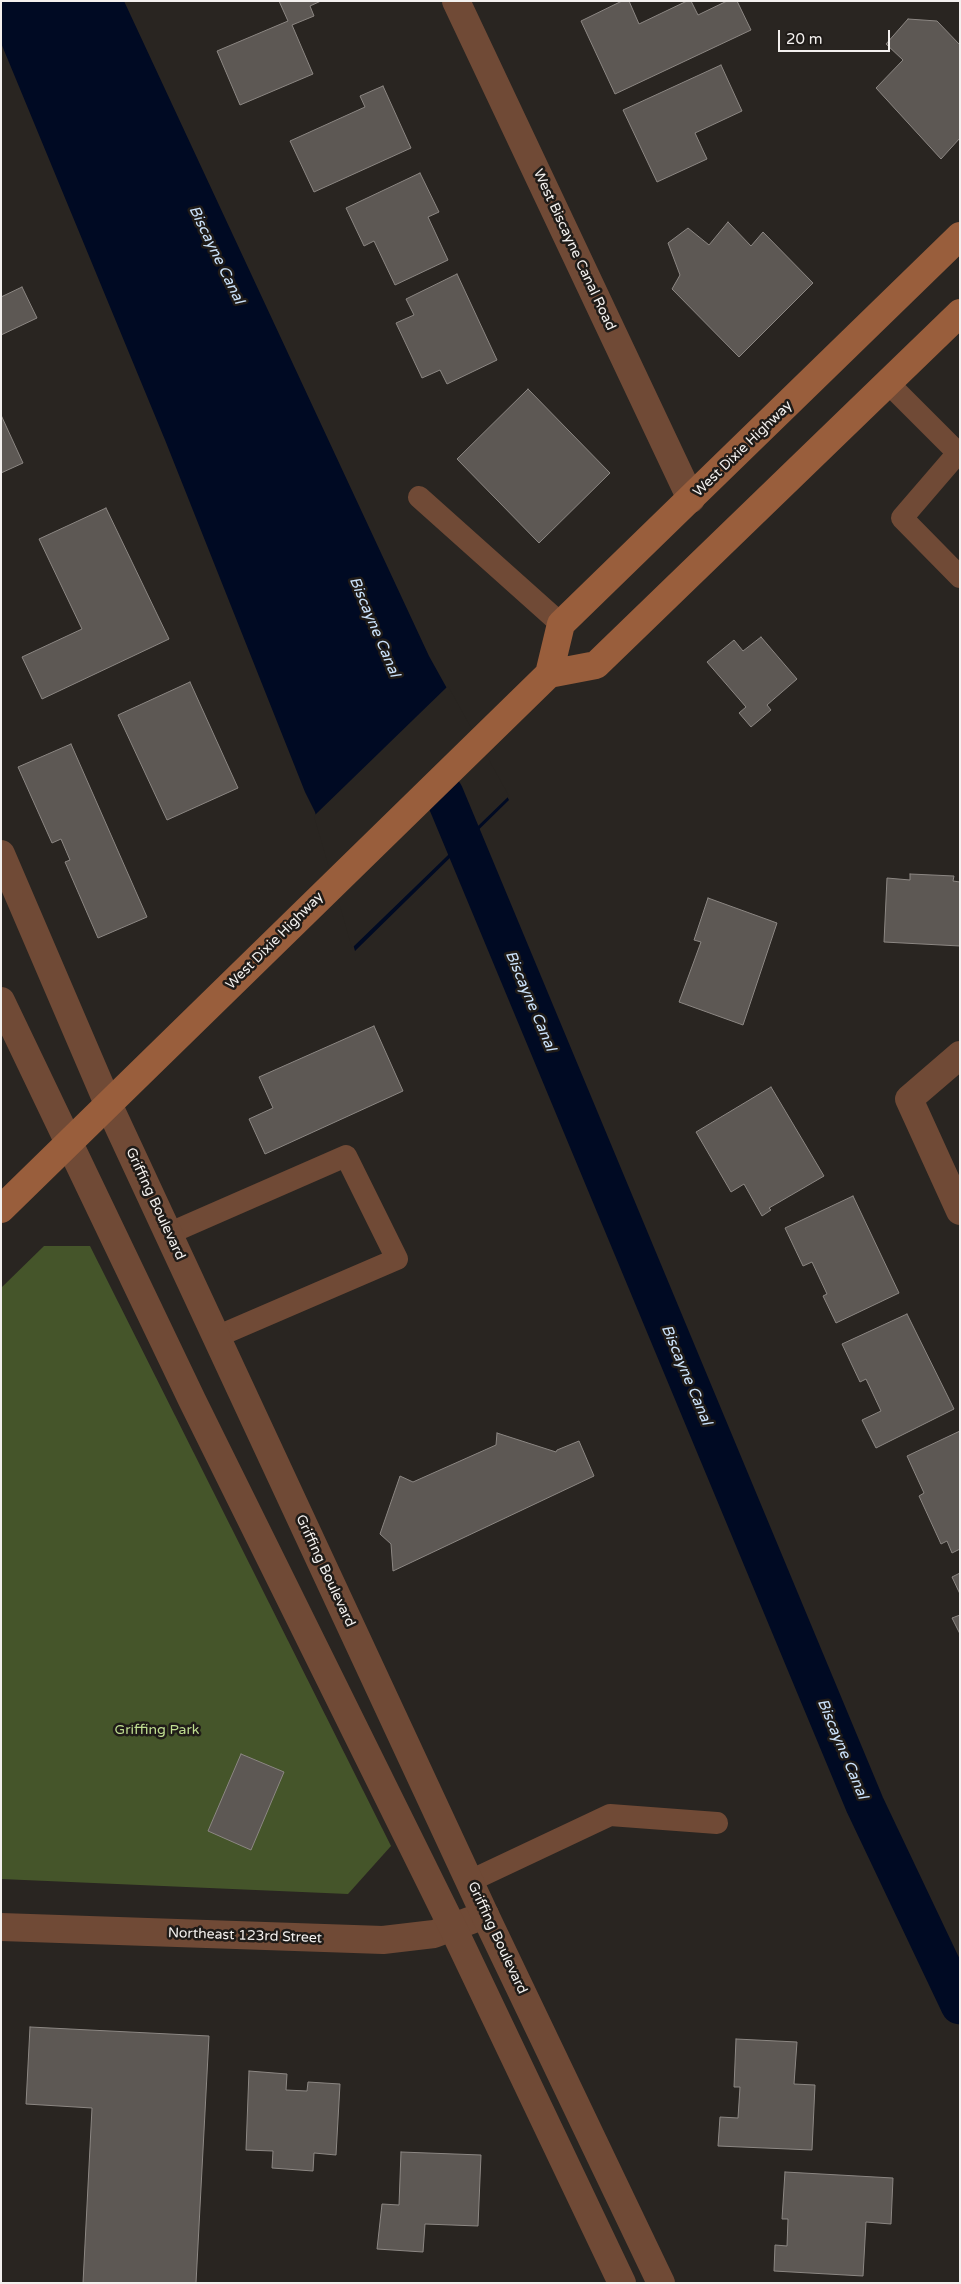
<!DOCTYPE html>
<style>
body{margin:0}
#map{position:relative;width:961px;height:2284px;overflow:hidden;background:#292521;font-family:"Varela Round",sans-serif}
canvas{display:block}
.frame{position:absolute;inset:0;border:2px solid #f3f0ee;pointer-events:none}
.scale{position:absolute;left:778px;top:30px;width:112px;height:22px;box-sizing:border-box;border:2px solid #f3f0ee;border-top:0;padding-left:6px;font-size:15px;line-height:18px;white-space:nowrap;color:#f3f0ee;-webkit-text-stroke:4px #1f1b18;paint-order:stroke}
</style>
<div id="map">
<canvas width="961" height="2284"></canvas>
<div class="frame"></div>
<div class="scale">20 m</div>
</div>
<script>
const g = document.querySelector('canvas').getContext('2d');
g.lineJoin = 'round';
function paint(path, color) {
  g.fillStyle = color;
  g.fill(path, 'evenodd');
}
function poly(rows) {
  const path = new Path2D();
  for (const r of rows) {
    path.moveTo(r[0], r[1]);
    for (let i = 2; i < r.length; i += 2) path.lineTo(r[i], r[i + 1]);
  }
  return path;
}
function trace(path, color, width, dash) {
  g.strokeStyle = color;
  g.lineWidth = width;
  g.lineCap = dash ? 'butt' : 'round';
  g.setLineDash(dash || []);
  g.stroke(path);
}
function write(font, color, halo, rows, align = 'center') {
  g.font = font + ' "Varela Round",sans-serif';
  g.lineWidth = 5;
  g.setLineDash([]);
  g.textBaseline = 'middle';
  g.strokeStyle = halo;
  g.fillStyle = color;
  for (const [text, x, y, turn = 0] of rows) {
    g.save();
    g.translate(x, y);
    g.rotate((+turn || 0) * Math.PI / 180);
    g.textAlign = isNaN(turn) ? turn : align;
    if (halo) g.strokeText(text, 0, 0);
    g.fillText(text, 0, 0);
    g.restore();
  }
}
paint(poly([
 [44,1246,90,1246,391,1846,348,1894,1,1879,1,1288]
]), '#45552a');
paint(poly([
 [1,1,124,1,429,656,509,800,355,951,315,812,305,792,165,440,1,43]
]), '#000a23');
paint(poly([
 [448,686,509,796,352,948,314,816]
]), '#292521');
trace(poly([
 [444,794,865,1805,960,2005]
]), '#000a23', 39);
const building = poly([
 [279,1,321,1,310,6,314,16,292,25,313,74,240,105,217,51,288,21,279,1],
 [622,1,629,1,639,24,687,1,691,1,698,15,727,1,737,1,751,30,615,94,581,21,622,1],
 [908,19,937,21,960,45,960,138,941,159,876,88,903,60,886,44,908,19],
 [721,65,742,111,695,133,707,159,657,182,623,110,721,65],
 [383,86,411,148,314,192,290,141,365,107,360,96,383,86],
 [420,173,439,212,428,217,448,260,395,285,374,241,364,246,346,208,420,173],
 [728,222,751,246,763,232,813,283,739,357,672,289,680,275,668,243,688,228,709,245,728,222],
 [457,274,497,360,447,384,440,370,422,378,396,323,414,315,406,299,457,274],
 [22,287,37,318,1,335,1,297,22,287],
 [528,389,610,473,539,543,457,459,528,389],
 [1,415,23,463,1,473,1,415],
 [106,508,169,639,42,699,22,657,82,629,39,539,106,508],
 [761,637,797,679,767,705,771,710,751,727,739,713,746,707,707,662,734,640,743,651,761,637],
 [190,682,238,788,167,820,118,715,190,682],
 [71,744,147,917,98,938,65,862,70,860,61,839,52,843,18,767,71,744],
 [910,874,954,876,953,881,960,882,960,946,884,942,887,878,910,880,910,874],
 [708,898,777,923,743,1025,679,1002,701,942,694,940,708,898],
 [374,1026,403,1091,265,1154,249,1119,273,1108,259,1077,374,1026],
 [771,1087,824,1176,769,1208,771,1210,762,1216,744,1184,731,1192,696,1132,771,1087],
 [853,1196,899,1293,836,1323,823,1296,827,1294,812,1262,803,1266,785,1228,853,1196],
 [907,1314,954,1409,876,1448,862,1420,881,1411,866,1379,860,1382,842,1344,907,1314],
 [960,1431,960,1549,952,1553,947,1541,941,1544,919,1496,924,1493,907,1456,960,1431],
 [497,1433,556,1452,557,1450,579,1441,594,1476,393,1571,391,1544,380,1534,400,1476,413,1482,496,1445,497,1433],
 [960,1573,960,1594,952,1577,960,1573],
 [960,1615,960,1634,952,1618,960,1615],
 [241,1754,284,1772,251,1850,208,1831,241,1754],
 [30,2027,209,2036,196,2283,83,2283,92,2108,26,2104,30,2027],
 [736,2039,797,2042,794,2084,815,2085,812,2150,718,2146,720,2117,738,2118,740,2087,734,2087,736,2039],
 [249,2071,287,2074,286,2090,307,2091,308,2082,340,2084,336,2155,314,2153,313,2171,272,2168,273,2151,246,2150,249,2071],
 [401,2152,481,2155,478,2226,425,2224,423,2252,377,2249,382,2204,399,2205,401,2152],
 [785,2172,893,2178,891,2224,866,2222,863,2276,774,2271,775,2245,787,2246,788,2219,782,2219,785,2172]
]);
paint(building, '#5d5854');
trace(building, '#8c8783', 1);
trace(poly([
 [887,382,960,455],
 [958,453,902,518,960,577],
 [419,497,561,624],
 [170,1233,346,1156,397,1259,216,1337],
 [470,1881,610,1815,717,1823]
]), '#704a36', 22);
trace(poly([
 [456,1,691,499],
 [960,1055,909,1099,960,1211],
 [1,1927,383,1940,434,1934,485,1915]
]), '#704a36', 28);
trace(poly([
 [1,854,109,1106,485,1915,661,2283],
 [1,1001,192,1400,453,1928,622,2283]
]), '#704a36', 28);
trace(poly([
 [549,674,596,665,960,313],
 [1,1209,549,674,561,624,960,236]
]), '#995e3c', 28);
write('14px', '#f3f0ee', '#1f1b18', [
 ["West Biscayne Canal Road",574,250,65],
 ["West Dixie Highway",743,449,-44],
 ["West Dixie Highway",275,941,-45],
 ["Griffing Boulevard",155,1204,65],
 ["Griffing Boulevard",325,1571,65],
 ["Northeast 123rd Street",245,1936,2],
 ["Griffing Boulevard",497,1938,65]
]);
write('14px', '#bfdd91', '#1f1b18', [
 ["Griffing Park",157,1730]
]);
write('italic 15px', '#cce3fc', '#1f1b18', [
 ["Biscayne Canal",216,255,64],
 ["Biscayne Canal",374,627,67],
 ["Biscayne Canal",530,1001,67],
 ["Biscayne Canal",686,1375,67],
 ["Biscayne Canal",842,1749,67]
]);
</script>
